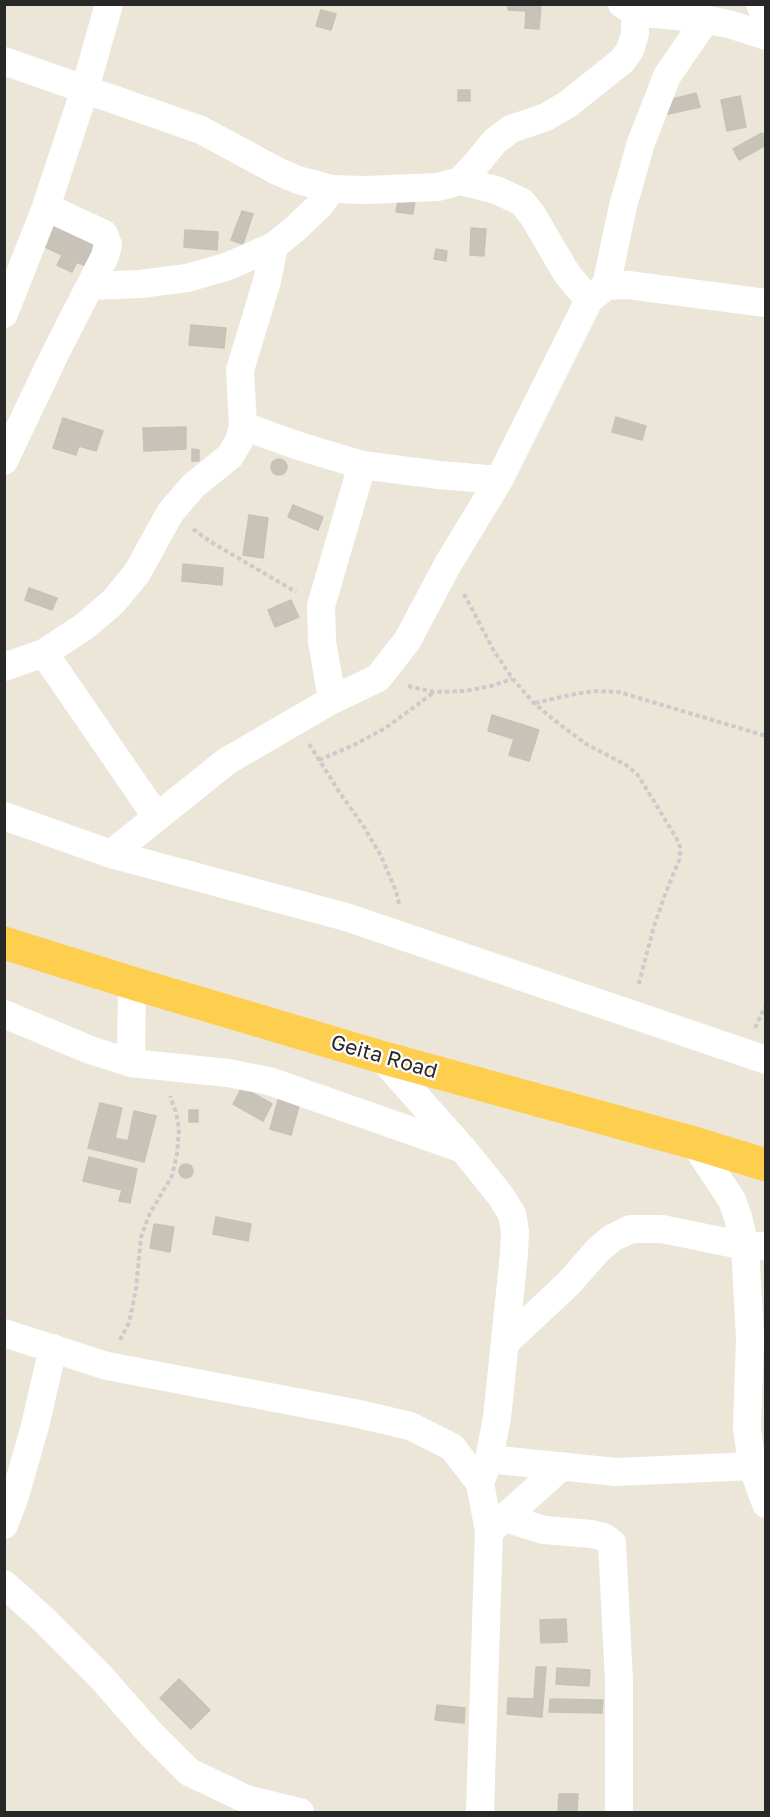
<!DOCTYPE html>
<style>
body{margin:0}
#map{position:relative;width:770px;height:1817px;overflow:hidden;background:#ece6d8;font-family:"Golos Text",sans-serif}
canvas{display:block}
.frame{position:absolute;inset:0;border:6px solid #282828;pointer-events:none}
</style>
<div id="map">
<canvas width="770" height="1817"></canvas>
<div class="frame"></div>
</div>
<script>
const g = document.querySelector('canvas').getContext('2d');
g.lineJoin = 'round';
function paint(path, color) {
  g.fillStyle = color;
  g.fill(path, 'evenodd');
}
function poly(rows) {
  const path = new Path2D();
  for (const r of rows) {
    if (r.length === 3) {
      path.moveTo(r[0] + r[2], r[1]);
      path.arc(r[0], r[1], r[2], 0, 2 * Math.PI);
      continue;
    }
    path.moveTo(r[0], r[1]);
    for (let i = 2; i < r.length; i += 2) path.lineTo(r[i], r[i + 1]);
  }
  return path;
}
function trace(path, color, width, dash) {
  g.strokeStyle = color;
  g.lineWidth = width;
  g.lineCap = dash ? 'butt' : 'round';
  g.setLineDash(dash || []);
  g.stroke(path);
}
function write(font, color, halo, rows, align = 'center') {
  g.font = font + ' "Golos Text",sans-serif';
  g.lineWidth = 4.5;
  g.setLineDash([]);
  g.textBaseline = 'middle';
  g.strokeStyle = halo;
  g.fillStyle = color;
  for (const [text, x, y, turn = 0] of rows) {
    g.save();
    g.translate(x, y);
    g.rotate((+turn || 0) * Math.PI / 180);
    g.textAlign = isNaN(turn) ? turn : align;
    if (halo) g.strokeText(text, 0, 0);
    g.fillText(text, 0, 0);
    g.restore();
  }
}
const building = poly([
 [508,4,541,4,539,29,525,28,526,11,508,10,508,4],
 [321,10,336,14,331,30,316,26,321,10],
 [458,90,470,90,470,101,458,101,458,90],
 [696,93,700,107,664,115,661,102,696,93],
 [740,96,746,127,727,131,721,100,740,96],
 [762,133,766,138,766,145,739,160,733,149,762,133],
 [399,196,415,200,413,214,396,212,399,196],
 [242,211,253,214,243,244,231,240,242,211],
 [52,220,102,243,90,268,77,262,72,272,57,265,62,255,41,245,52,220],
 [471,228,486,229,484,256,470,255,471,228],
 [185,230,218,232,217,250,184,247,185,230],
 [436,249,447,251,446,261,434,259,436,249],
 [191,325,226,328,224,348,189,345,191,325],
 [616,417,646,426,642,440,612,432,616,417],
 [63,418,103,431,96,451,79,446,76,455,53,448,63,418],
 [186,427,186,449,144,451,143,428,186,427],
 [192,449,199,450,199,461,192,461,192,449],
 [279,467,8],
 [293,505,323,517,318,530,288,517,293,505],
 [249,515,268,518,263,558,243,555,249,515],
 [183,564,223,568,222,585,182,581,183,564],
 [29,588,57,598,52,610,25,600,29,588],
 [291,600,299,617,275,627,268,610,291,600],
 [492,715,539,730,529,761,509,755,514,739,488,731,492,715],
 [242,1087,272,1104,263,1121,233,1104,242,1087],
 [280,1093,301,1099,291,1135,270,1129,280,1093],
 [100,1103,122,1108,115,1138,128,1141,134,1111,156,1116,144,1162,88,1148,100,1103],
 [189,1110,198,1110,198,1122,189,1122,189,1110],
 [89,1157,137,1169,130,1203,119,1201,122,1190,83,1181,89,1157],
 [186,1171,7],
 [216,1217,251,1224,248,1241,213,1234,216,1217],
 [154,1224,174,1227,170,1252,150,1248,154,1224],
 [566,1619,567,1642,541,1643,540,1620,566,1619],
 [536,1667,546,1667,542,1717,507,1714,508,1698,534,1699,536,1667],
 [557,1668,590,1670,589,1686,556,1684,557,1668],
 [179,1679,210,1710,191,1729,160,1698,179,1679],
 [550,1699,603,1700,602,1713,549,1712,550,1699],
 [437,1705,465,1708,464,1723,435,1720,437,1705],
 [559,1794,578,1794,577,1812,558,1812,559,1794]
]);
paint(building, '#c7c3b8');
trace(building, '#c7c2b2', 1.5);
trace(poly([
 [193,529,211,542,296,592],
 [464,594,494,651,512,678,534,703,554,720,586,744,626,765,638,775,677,839,680,847,680,858,666,892,654,926,638,987],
 [408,686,434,692,465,691,491,686,512,679],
 [535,703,575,694,597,691,619,692,766,736],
 [309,744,340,793,364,827,381,856,396,891,399,904],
 [319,760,354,745,387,727,433,693],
 [755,1028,766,1005],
 [120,1340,129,1323,136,1289,141,1237,150,1213,172,1176,177,1154,179,1129,176,1112,170,1096]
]), '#cbcbcb', 4, [4.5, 3]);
trace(poly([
 [622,4,635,12,697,18,729,24,766,36],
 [760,4,766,18],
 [4,61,201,130,277,171,298,180,332,189,366,190,438,187,460,181,476,164,495,141,511,129,546,117,568,104,622,61,630,50,635,34,635,12],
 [460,181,496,190,522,202,533,216,567,274,589,300],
 [90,286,140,284,187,278,226,267,274,246,296,228,319,206,332,189],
 [606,286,623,206,641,143,667,76,706,19],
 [4,314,46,207,85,89,109,4],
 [243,426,299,446,362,465,439,475,499,480],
 [4,461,55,354,105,256,108,245,104,234,46,207],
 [44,653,156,816],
 [4,667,44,653,85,626,113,602,137,573,170,513,193,486,230,456,239,441,243,426,240,370,267,281,274,246],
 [332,700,322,641,321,606,362,465],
 [4,816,111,854,346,917,766,1060],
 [111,854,227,761,332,700,378,678,407,641,448,564,499,480,589,300,606,286,628,285,766,303],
 [4,1014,90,1050,131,1063,228,1073,269,1081,463,1149],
 [381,1057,463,1149,500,1195,512,1214,515,1231,514,1254,497,1418,489,1459,480,1483],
 [131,1063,132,983],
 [694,1143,732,1200,738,1217,745,1246,750,1337,747,1428,752,1466,766,1504],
 [4,1333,107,1366,359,1414,410,1426,452,1447,480,1483,489,1531,480,1812],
 [506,1342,569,1283,598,1250,612,1238,631,1229,662,1229,745,1246,766,1246],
 [489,1459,616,1472,752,1466],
 [505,1518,544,1530,592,1534,604,1537,612,1543,619,1681,619,1812],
 [4,1525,15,1496,35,1426,53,1348],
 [493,1528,562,1466],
 [4,1584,44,1620,101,1677,151,1734,189,1772,246,1799,300,1812]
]), '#fff', 28);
trace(poly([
 [4,943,132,983,381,1057,694,1143,766,1165]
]), '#fece4e', 33);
write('21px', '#282828', '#fff', [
 ["Geita Road",384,1057,16]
]);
</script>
